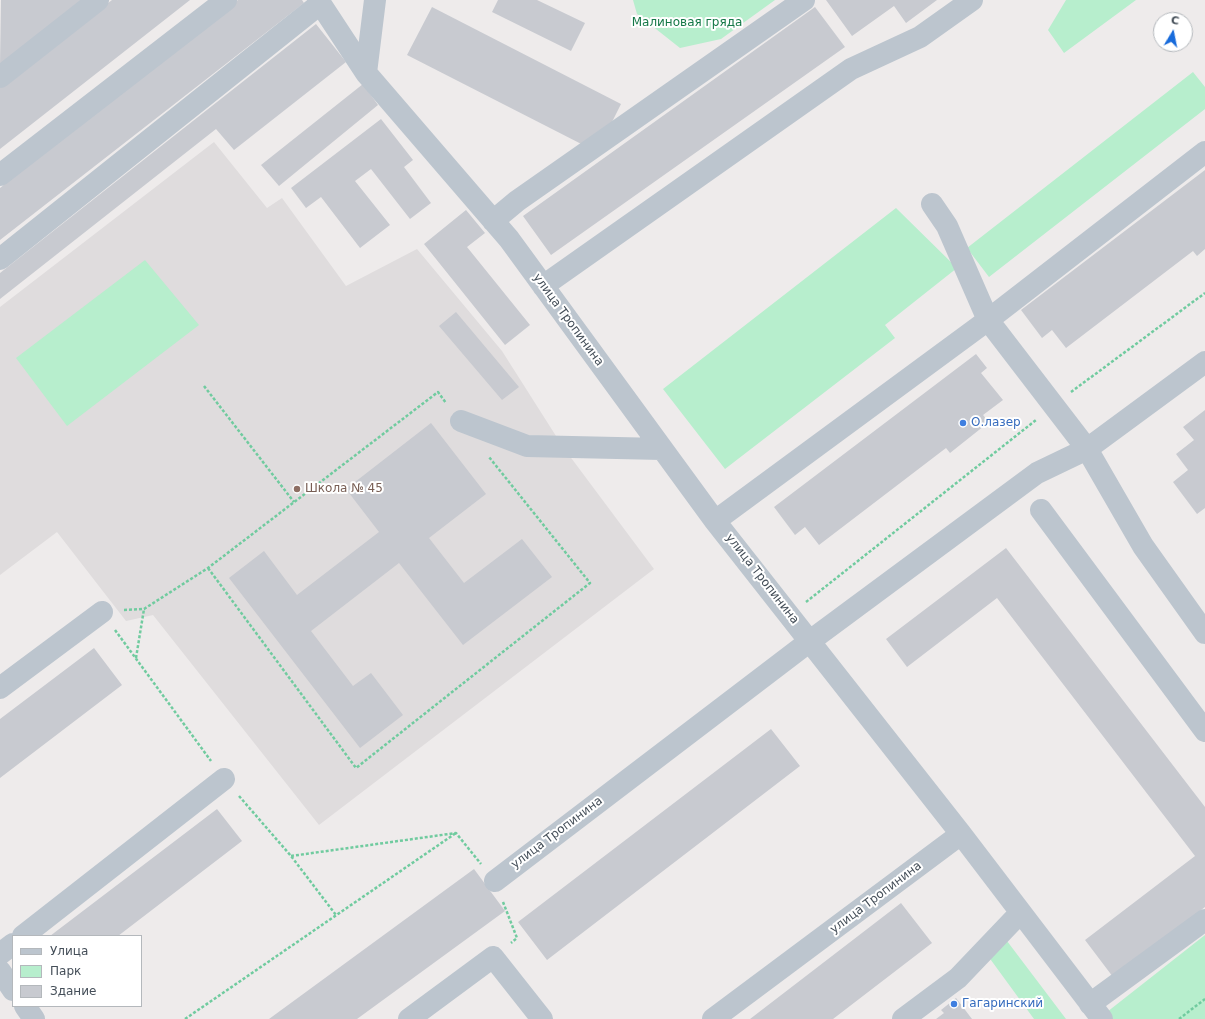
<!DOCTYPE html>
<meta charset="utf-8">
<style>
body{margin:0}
#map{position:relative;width:1205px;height:1019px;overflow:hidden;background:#eeebeb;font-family:"DejaVu Sans",sans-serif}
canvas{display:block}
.legend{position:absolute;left:12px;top:935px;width:130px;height:72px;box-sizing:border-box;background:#fff;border:1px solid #b4b8bc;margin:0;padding:5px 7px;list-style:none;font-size:12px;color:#444e58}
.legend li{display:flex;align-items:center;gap:8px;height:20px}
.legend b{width:20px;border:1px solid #b4b8bc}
.north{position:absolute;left:1153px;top:12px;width:40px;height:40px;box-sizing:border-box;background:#fff;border:1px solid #b4b8bc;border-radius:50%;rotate:10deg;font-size:11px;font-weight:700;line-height:16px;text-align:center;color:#444e58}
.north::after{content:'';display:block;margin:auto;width:14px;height:18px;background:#186bdb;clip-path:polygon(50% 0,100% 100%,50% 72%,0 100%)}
</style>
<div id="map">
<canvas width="1205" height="1019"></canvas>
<ul class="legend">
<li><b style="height:5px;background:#bcc5ce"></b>Улица</li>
<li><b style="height:11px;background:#b7eecd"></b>Парк</li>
<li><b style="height:11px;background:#c8cad0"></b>Здание</li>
</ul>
<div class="north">С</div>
</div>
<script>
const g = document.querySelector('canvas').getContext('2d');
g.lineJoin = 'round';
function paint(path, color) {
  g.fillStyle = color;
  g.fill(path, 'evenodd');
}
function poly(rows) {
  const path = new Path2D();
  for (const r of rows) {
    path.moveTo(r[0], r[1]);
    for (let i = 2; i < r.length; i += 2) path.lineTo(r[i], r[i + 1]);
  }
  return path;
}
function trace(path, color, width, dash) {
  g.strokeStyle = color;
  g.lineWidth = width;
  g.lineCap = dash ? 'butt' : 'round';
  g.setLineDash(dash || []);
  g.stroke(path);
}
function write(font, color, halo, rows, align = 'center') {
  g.font = font + ' "DejaVu Sans",sans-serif';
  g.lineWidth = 4;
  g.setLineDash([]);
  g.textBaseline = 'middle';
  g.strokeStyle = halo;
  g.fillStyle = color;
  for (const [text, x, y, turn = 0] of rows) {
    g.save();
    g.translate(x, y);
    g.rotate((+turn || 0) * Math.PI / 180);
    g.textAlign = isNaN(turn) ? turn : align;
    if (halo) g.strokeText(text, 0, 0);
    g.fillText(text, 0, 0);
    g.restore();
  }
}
paint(poly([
 [214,142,267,208,282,198,346,286,417,249,502,351,563,447,654,569,319,825,153,615,126,621,57,532,0,575,0,307]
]), '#dfdcdd');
paint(poly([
 [633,0,775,0,721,39,680,48,637,14],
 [1066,0,1136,0,1064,53,1048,30],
 [1193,72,1205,87,1205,109,989,277,967,248],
 [896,208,957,268,885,325,895,338,725,469,663,389],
 [145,260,199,325,67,426,16,358],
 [1205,935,1205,1019,1112,1019,1107,1012],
 [1007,941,1066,1019,1034,1019,988,956]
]), '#b7eecd');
paint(poly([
 [1,0,82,0,0,65],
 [112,0,190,0,0,149,0,88],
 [238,0,302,0,304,3,0,240,0,188],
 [498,0,537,0,585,23,571,51,492,12],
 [826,0,937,0,906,23,894,6,852,36],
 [432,7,621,104,597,152,407,55],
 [815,7,845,47,551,255,523,216],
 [316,24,346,62,234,150,216,129,0,299,0,273],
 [363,84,378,105,279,186,261,165],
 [381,119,413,160,404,167,431,203,410,219,371,169,355,181,390,225,360,248,321,197,306,208,291,188],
 [1205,170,1205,249,1197,256,1193,251,1066,348,1052,330,1042,338,1021,310],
 [466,210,485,233,467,247,530,325,505,345,424,244],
 [456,312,519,387,502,400,439,326],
 [976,354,987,368,981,373,1003,400,983,415,989,422,950,453,946,448,819,545,805,527,795,535,774,507],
 [1205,410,1205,508,1197,514,1173,482,1188,470,1176,454,1194,440,1183,427],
 [431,423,486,494,429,538,464,583,522,539,552,577,463,645,399,563,311,631,353,686,371,673,403,715,360,748,229,578,264,551,297,595,379,532,346,489],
 [1006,548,1205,807,1205,907,1113,977,1085,940,1195,856,997,598,907,667,886,639],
 [94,648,122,685,0,778,0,719],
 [771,729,800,766,547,960,518,922],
 [217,809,242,841,118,936,50,936],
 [474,869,505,911,357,1019,269,1019],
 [901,903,932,943,833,1019,750,1019],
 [956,998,972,1019,936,1019,944,1013,941,1010]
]), '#c8cad0');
trace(poly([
 [204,386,294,502],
 [1071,392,1205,293],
 [208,568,356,768,590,583,489,457],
 [806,602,1036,420],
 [124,610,144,609,208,568,438,392,446,403],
 [115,630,211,761],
 [136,658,144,609],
 [239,796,291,856,336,915],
 [291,856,456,833,481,864],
 [503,902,517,938,511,943],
 [185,1019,456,833],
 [1179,1019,1205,999]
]), '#70cb9f', 2.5, [3, 2]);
trace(poly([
 [318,0,366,73,509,239,715,521,961,834,1102,1019],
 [366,73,375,0],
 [0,77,98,0],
 [0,175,226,0],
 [932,204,947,226,988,320,1087,449,1143,546,1205,633],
 [493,221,517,201,804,0],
 [0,259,320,4],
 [543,286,851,69,920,37,972,0],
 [461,421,527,446,662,449],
 [1041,510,1205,731],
 [715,521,988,320,1205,152],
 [0,688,102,612],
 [495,881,810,641,1037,473,1087,449,1205,362],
 [23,936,224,779],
 [0,954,13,944],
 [0,971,13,990],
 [1090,1004,1205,920],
 [25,1006,34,1019],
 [409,1019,493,957,542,1019],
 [713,1019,961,834],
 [903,1019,958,978,1020,913]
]), '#bcc5ce', 22);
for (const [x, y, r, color] of [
 [963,423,4,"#3f7fe0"],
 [297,489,4,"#8d6e63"],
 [954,1004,4,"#3f7fe0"]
]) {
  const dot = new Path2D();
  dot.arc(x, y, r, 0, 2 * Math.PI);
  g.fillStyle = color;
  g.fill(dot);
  trace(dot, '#fff', 1.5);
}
write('12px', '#167848', '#fff', [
 ["Малиновая гряда",687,23]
]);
write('12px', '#444e58', '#fff', [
 ["улица Тропинина",568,320,54],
 ["улица Тропинина",762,579,52],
 ["улица Тропинина",557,833,-37],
 ["улица Тропинина",876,898,-37]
]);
write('12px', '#366cbe', '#fff', [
 ["О.лазер",971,423],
 ["Гагаринский",962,1004]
], 'left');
write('12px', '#785e54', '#fff', [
 ["Школа № 45",305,489]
], 'left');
</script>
